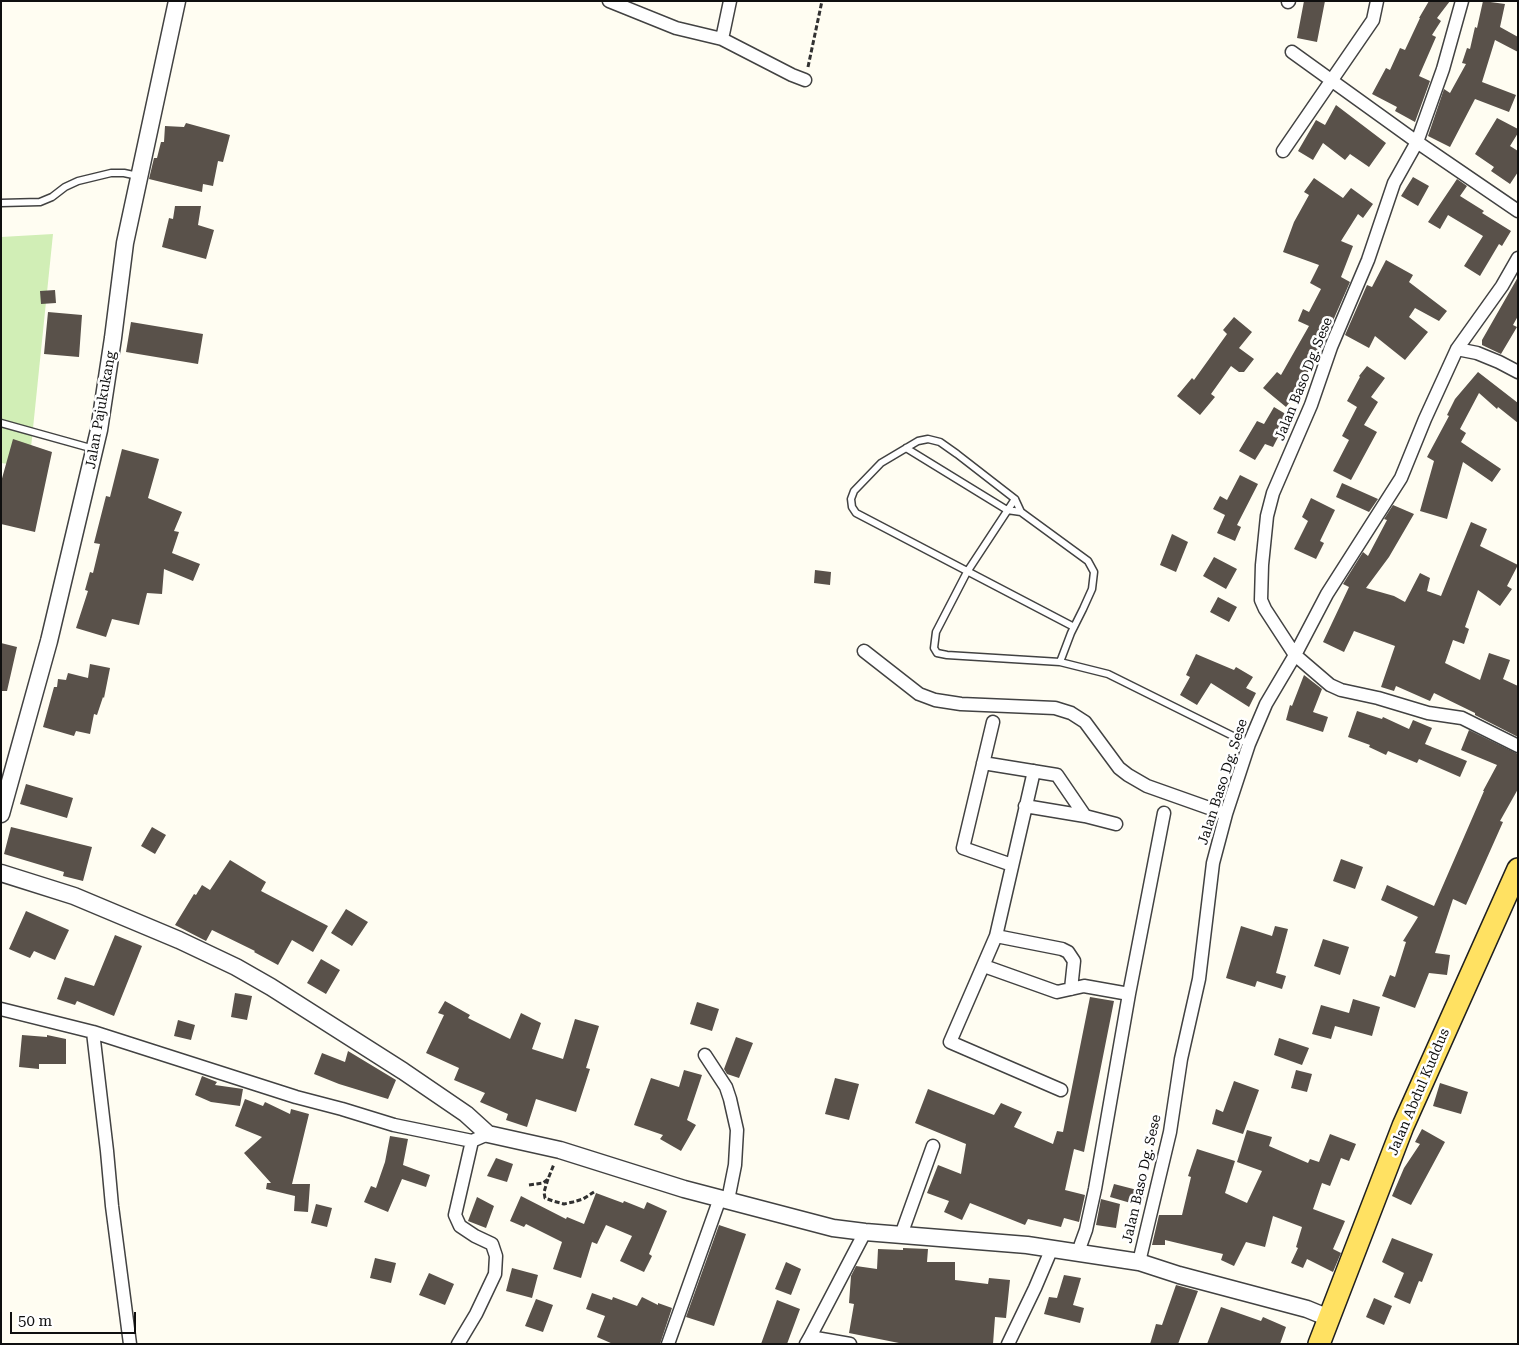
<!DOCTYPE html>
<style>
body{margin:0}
#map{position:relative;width:1519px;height:1345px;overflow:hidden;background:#fffdf2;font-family:"Roboto Serif",serif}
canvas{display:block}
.frame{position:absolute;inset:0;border:2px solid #0f0f0f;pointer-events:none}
.scale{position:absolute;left:10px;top:1312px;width:126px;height:22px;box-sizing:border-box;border:2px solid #0f0f0f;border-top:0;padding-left:6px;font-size:15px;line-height:18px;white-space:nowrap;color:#0f0f0f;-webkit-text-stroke:4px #fff;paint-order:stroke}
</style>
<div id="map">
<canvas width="1519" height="1345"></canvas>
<div class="frame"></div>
<div class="scale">50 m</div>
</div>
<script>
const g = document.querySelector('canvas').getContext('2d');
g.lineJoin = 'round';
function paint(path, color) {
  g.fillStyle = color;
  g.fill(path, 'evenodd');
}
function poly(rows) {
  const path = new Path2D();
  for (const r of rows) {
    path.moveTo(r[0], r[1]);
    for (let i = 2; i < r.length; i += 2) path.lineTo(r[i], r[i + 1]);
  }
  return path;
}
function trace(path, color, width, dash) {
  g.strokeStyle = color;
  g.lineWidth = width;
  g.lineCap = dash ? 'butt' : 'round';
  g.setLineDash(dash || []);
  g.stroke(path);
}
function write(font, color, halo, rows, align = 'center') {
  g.font = font + ' "Roboto Serif",serif';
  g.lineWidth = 5;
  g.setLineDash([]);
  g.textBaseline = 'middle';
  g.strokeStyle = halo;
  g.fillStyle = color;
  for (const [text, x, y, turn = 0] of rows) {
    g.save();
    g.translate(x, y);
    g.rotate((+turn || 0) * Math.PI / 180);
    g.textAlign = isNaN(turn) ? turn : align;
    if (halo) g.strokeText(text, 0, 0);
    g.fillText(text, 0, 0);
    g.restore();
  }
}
paint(poly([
 [53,234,29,467,1,463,1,237]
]), '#d1eeb6');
paint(poly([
 [1304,1,1325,1,1317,42,1297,38],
 [1429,1,1450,1,1437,18,1441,21,1432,35,1436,37,1419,76,1430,81,1415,122,1395,111,1397,107,1372,94,1386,68,1390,70,1400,48,1405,50,1420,18,1419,18],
 [1483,1,1505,4,1500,27,1518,37,1518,52,1495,40,1482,82,1516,95,1509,112,1475,99,1450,147,1428,136,1444,89,1450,93,1466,64,1462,63,1467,48,1470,49,1475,27,1477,28],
 [1336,105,1386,143,1369,167,1350,154,1345,160,1323,143,1313,160,1298,151,1316,120,1325,125],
 [1497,118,1518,129,1518,133,1510,146,1518,151,1518,172,1510,184,1491,171,1494,167,1475,154],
 [186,123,230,135,223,162,218,161,213,186,203,184,202,192,149,179,154,158,157,158,161,142,164,142,165,126,184,127],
 [1413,177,1429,186,1418,206,1401,196],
 [1314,178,1343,198,1351,188,1373,204,1363,218,1358,214,1341,241,1353,246,1341,277,1350,282,1328,332,1309,364,1311,366,1299,390,1286,407,1263,388,1277,372,1281,375,1309,326,1298,321,1303,309,1309,312,1321,289,1310,283,1319,265,1283,252,1294,222,1309,195,1304,192],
 [1457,179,1467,186,1460,196,1484,211,1482,213,1511,231,1502,246,1499,244,1480,276,1464,266,1483,236,1448,215,1440,229,1428,222],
 [175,206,201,206,198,225,214,230,206,259,162,247,169,218,173,219],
 [1386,260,1413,275,1409,282,1447,311,1439,321,1415,308,1409,317,1428,332,1405,360,1375,336,1369,348,1345,335,1367,285,1372,287],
 [1518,277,1518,316,1513,325,1517,327,1501,354,1482,345,1482,340],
 [55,290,56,303,41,304,40,291],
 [48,312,82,315,79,357,44,354],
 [1234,317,1252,332,1239,348,1254,359,1244,372,1239,372,1231,366,1211,394,1215,397,1200,415,1177,396,1192,378,1194,380,1227,334,1223,330],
 [131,322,203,334,198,364,126,352],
 [1367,366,1385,378,1371,397,1378,402,1364,425,1377,432,1351,480,1333,471,1349,440,1342,436,1357,407,1347,401,1360,377,1359,376],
 [1478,372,1518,403,1518,423,1498,407,1497,409,1479,393,1460,429,1466,433,1461,442,1501,469,1492,482,1463,462,1447,519,1420,511,1434,461,1427,457,1449,416,1447,415,1455,399],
 [1274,407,1289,416,1273,447,1265,444,1255,460,1239,451,1257,421,1264,424],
 [13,439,52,452,35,532,1,524,1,482],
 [122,449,159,459,148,498,182,512,174,531,179,532,172,553,200,564,193,581,164,569,162,594,147,593,139,625,112,619,106,637,76,628,88,591,85,590,90,572,93,573,100,544,94,543,106,496,110,497],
 [1240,475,1258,484,1237,525,1241,527,1235,541,1217,533,1225,515,1213,509,1220,496,1227,500],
 [1342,483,1378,499,1369,512,1336,497],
 [1311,498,1335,510,1320,541,1324,543,1316,559,1294,549,1308,521,1302,517],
 [1393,505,1414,514,1389,557,1366,588,1394,596,1405,602,1420,573,1430,578,1427,591,1441,596,1471,522,1487,529,1480,546,1518,565,1507,586,1512,589,1500,606,1478,590,1465,627,1469,629,1464,644,1453,640,1445,663,1480,680,1489,653,1510,660,1503,679,1518,686,1518,737,1475,715,1475,713,1434,693,1430,701,1396,686,1394,691,1381,687,1395,646,1354,631,1344,652,1323,642,1349,587,1343,584,1363,552,1368,556,1387,520,1384,519],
 [1172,534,1188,542,1176,572,1160,565],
 [1214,557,1237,569,1226,589,1203,576],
 [815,570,831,572,830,585,814,583],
 [1218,597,1237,607,1229,622,1210,612],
 [1,643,17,647,7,691,1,691],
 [1196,654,1234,670,1236,667,1253,677,1246,688,1256,693,1249,707,1211,683,1197,705,1180,695,1190,677,1186,675],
 [90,664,110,668,104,698,103,697,97,715,94,714,90,734,76,731,74,736,43,727,54,687,57,687,58,679,66,680,68,673,88,678],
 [1304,675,1322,689,1313,712,1328,717,1323,732,1286,720,1290,705,1292,706],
 [1357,711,1382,719,1383,717,1409,729,1413,720,1432,728,1425,744,1467,761,1460,777,1419,759,1417,763,1388,751,1386,755,1369,747,1370,745,1348,737],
 [1469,730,1518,754,1518,789,1500,821,1503,822,1466,905,1453,899,1435,953,1450,955,1447,975,1429,973,1415,1008,1382,996,1390,975,1395,977,1406,942,1403,941,1418,917,1381,900,1387,885,1434,906,1484,791,1483,791,1497,765,1461,750],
 [26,784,73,798,67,818,20,804],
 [11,827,92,847,83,881,63,876,64,872,4,854],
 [152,827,166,835,155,854,141,846],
 [1341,859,1363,867,1355,889,1333,881],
 [230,860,266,882,261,891,328,926,313,952,292,940,278,965,254,952,255,951,212,930,206,941,175,925,194,894,196,895,202,885,210,890],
 [346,909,368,922,352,946,331,933],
 [26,911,69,930,55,960,34,951,30,958,9,949],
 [1241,926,1272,936,1275,926,1288,929,1276,973,1286,976,1282,989,1257,981,1255,987,1226,978],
 [115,935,142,946,114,1016,77,1001,75,1005,57,999,65,977,94,986],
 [1323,939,1349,947,1340,975,1314,966],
 [321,959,340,970,326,994,307,983],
 [235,993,252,996,247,1020,231,1017],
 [1090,997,1114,1001,1084,1152,1074,1149,1065,1190,1085,1195,1079,1222,1064,1218,1061,1227,1028,1219,1025,1225,970,1203,962,1220,944,1212,949,1201,927,1193,938,1165,961,1174,966,1144,915,1123,928,1089,994,1115,1001,1103,1022,1112,1014,1127,1053,1144,1057,1131,1063,1132],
 [1353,999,1380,1007,1372,1036,1335,1026,1331,1039,1312,1034,1321,1005,1349,1013],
 [445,1001,470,1015,468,1018,510,1039,521,1013,541,1023,532,1049,563,1059,575,1019,599,1026,586,1068,590,1069,576,1112,536,1099,527,1127,506,1120,508,1114,480,1102,485,1093,454,1080,459,1068,426,1053,444,1015,438,1013],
 [697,1002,719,1009,712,1031,690,1024],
 [178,1020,195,1025,191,1040,174,1036],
 [22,1035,47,1037,47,1035,66,1039,66,1064,39,1064,39,1069,19,1067],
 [736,1037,753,1043,739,1078,727,1074,724,1069],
 [1279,1038,1309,1048,1302,1065,1274,1055],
 [348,1051,396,1080,388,1099,339,1084,314,1074,322,1053,345,1062],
 [684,1070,702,1075,687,1120,696,1125,681,1151,660,1139,663,1135,634,1125,651,1078,679,1087],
 [1296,1070,1312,1074,1307,1092,1291,1088],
 [202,1076,217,1082,215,1085,243,1089,240,1106,211,1102,195,1095],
 [835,1078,859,1084,849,1120,825,1114],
 [1234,1081,1259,1090,1243,1134,1212,1124,1216,1109,1223,1112],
 [1440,1083,1468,1092,1461,1114,1433,1106],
 [245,1099,263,1106,265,1102,290,1114,291,1109,309,1114,292,1184,310,1184,308,1212,294,1211,295,1196,266,1189,267,1183,271,1183,244,1153,262,1137,235,1126],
 [1422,1129,1445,1142,1411,1205,1392,1196,1404,1168,1420,1144,1415,1142],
 [1247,1130,1272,1137,1269,1146,1308,1163,1310,1159,1319,1162,1330,1134,1356,1144,1349,1161,1341,1158,1330,1186,1322,1183,1313,1209,1345,1221,1333,1249,1341,1253,1333,1272,1307,1259,1303,1268,1291,1263,1298,1248,1296,1247,1302,1227,1273,1216,1265,1247,1246,1242,1234,1266,1221,1260,1223,1254,1165,1240,1165,1245,1152,1245,1159,1215,1182,1215,1191,1177,1188,1176,1197,1149,1235,1161,1225,1193,1247,1203,1262,1171,1237,1162],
 [390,1136,408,1139,403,1165,430,1175,426,1187,402,1179,388,1212,364,1202,371,1186,376,1188,385,1162],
 [496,1158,513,1164,507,1182,487,1176],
 [1114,1184,1145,1192,1141,1206,1110,1197],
 [596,1193,623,1203,624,1201,644,1209,647,1202,667,1211,649,1254,652,1256,644,1272,620,1261,632,1236,606,1225,597,1244,592,1242,581,1278,553,1269,562,1242,526,1224,524,1227,510,1221,521,1196,566,1219,567,1217,584,1224],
 [477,1197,494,1206,486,1228,468,1221],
 [1101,1199,1120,1204,1116,1228,1096,1225],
 [316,1204,332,1208,327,1227,311,1223],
 [719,1225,746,1234,714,1326,686,1317],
 [1392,1238,1433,1254,1422,1282,1419,1281,1410,1304,1394,1297,1404,1273,1382,1262],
 [903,1248,928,1249,927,1262,955,1262,955,1280,988,1284,989,1278,1010,1280,1006,1318,995,1317,993,1344,904,1344,849,1333,854,1304,849,1303,851,1276,856,1266,877,1269,878,1249,903,1250],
 [375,1258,396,1263,391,1283,370,1278],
 [786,1262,801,1269,791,1295,775,1289],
 [512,1268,538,1275,532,1298,506,1291],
 [429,1273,454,1284,445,1305,419,1295],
 [1064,1275,1081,1278,1073,1305,1084,1308,1080,1323,1044,1314,1049,1297,1057,1298],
 [1176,1285,1198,1291,1178,1344,1150,1344,1156,1324,1162,1325],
 [592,1293,612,1300,613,1297,637,1306,642,1297,658,1305,658,1303,672,1308,660,1344,613,1344,597,1337,605,1316,586,1309],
 [1374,1298,1392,1306,1384,1325,1366,1317],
 [536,1299,553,1305,543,1332,525,1326],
 [777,1300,800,1309,787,1344,761,1344],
 [1221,1307,1261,1321,1263,1317,1286,1327,1280,1344,1207,1344]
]), '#59514a');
const service = poly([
 [1,203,40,202,52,197,65,187,78,181,111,173,124,173,138,176],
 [1,423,94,449],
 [906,448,1007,510,1021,512],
 [1015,499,967,572,936,632,934,648,937,653,947,655,1060,662,1108,674,1249,744],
 [1060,662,1071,633,1083,609,1092,589,1094,572,1088,561,1021,512,1015,499,957,454,940,442,928,439,918,441,881,463,854,491,851,499,852,507,856,513,1074,627]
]);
const minor = poly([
 [609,1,676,28,722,39,792,75,805,80],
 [1288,2,1289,1],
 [722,39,730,1],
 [1292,52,1417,142,1518,211],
 [1283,151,1373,20,1377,1],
 [1518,258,1502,286,1457,349,1425,419,1401,478,1327,594,1295,655,1330,685,1341,690,1378,698,1428,713,1462,718,1518,746],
 [1457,349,1477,353,1499,362,1518,372],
 [864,651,919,694,935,700,961,704,1055,708,1071,713,1085,722,1119,768,1128,775,1147,786,1226,814],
 [993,722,963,848,1012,865],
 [983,763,1057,775,1085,816,1116,824],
 [1034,771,996,936,950,1042,1061,1090],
 [1025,806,1085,816],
 [996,936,1062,949,1068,952,1074,961,1071,989],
 [984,966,1057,992,1084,986,1129,994],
 [1,1009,93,1032],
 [705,1055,726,1087,730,1099,737,1130,735,1165,728,1200],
 [901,1235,933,1146],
 [1078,1252,1086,1230,1095,1189,1129,994,1164,813],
 [1139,1262,1170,1132,1181,1059,1199,979,1213,863,1226,814,1249,744,1266,704,1295,655,1265,609,1261,600,1262,565,1267,516,1273,493,1311,405,1331,347,1368,260,1394,183,1417,142,1443,69,1462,1],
 [810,1337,865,1232],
 [130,1344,112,1206,107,1151,93,1032,296,1097,342,1109,394,1125,472,1141,488,1134],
 [458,1344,476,1314,495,1274,496,1256,492,1244,475,1236,460,1226,455,1215,472,1141],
 [668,1344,720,1198],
 [806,1344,810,1337,850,1344],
 [1008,1344,1035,1288,1052,1248]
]);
const tertiary = poly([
 [1,814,49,641,99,430,113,338,125,243,177,1],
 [1,873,74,896,179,940,236,967,271,987,403,1071,466,1114,488,1134,560,1150,684,1189,833,1228,865,1232,1027,1245,1139,1262,1179,1275,1307,1309,1329,1318]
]);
const primary = poly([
 [1319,1344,1403,1126,1518,869]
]);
trace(service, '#424242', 9);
trace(minor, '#424242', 15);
trace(tertiary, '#424242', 19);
trace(primary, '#202020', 24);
trace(poly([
 [808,67,822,1],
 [548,1179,544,1192,545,1198,553,1201,564,1204,573,1202,583,1199,594,1192],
 [529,1185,543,1183,548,1179,554,1164]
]), '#313131', 3, [5, 2.5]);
trace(service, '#fff', 6);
trace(minor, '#fff', 12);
trace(tertiary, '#fff', 16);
trace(primary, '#ffe162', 21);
write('14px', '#0f0f0f', '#fff', [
 ["Jalan Baso Dg. Sese",1304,379,-68],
 ["Jalan Pajukukang",101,410,-80],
 ["Jalan Baso Dg. Sese",1223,782,-72],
 ["Jalan Abdul Kuddus",1419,1092,-67],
 ["Jalan Baso Dg. Sese",1142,1179,-77]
]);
</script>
